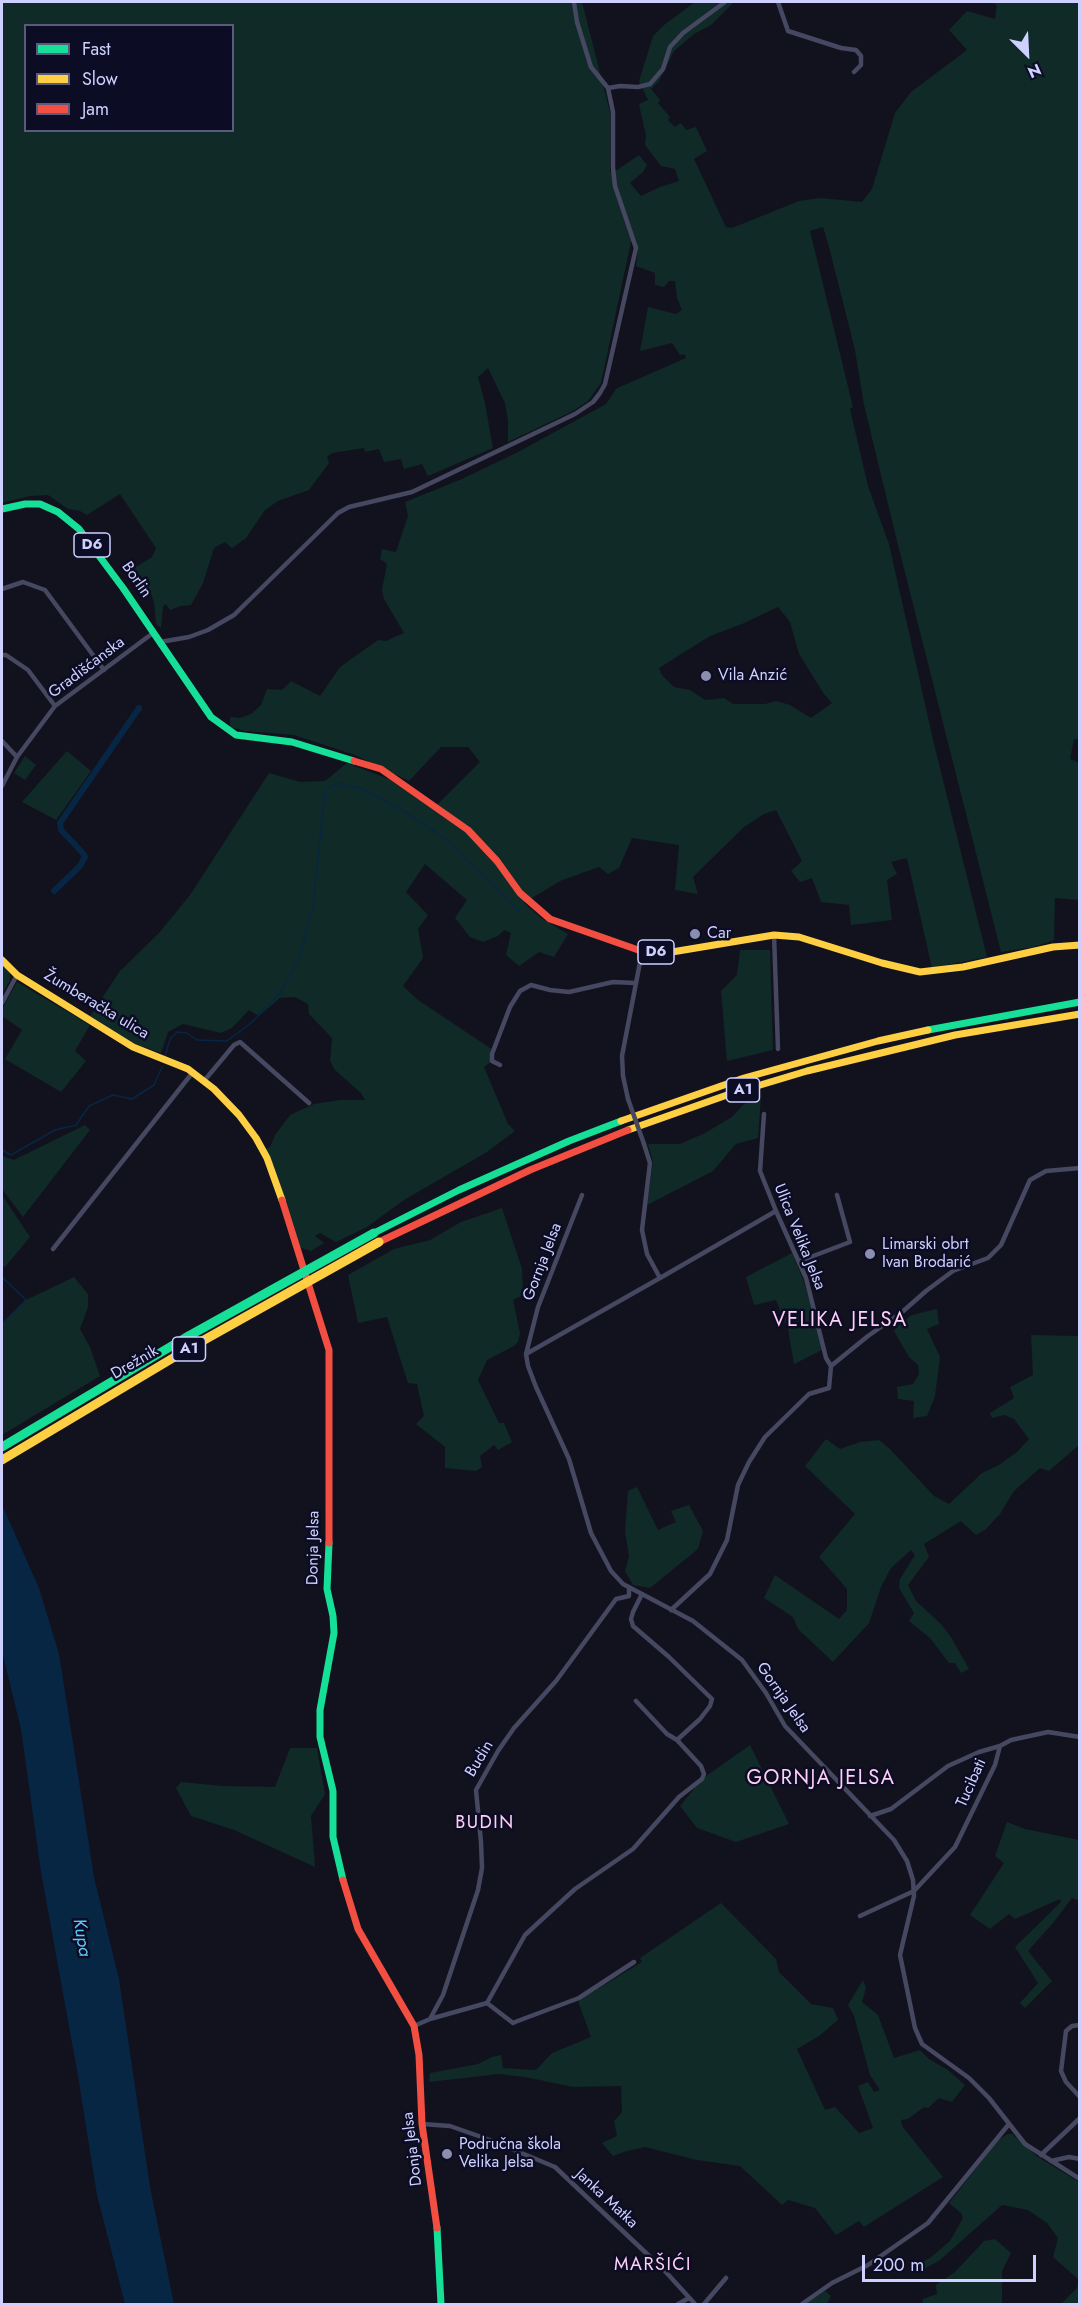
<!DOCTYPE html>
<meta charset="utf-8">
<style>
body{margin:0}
#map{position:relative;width:1081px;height:2306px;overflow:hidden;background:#12121e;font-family:Jost,sans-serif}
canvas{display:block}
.frame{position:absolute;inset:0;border:3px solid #ced0ff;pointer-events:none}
.legend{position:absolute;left:24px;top:24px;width:210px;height:108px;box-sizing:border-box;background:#0c0c24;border:2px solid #5a5a7c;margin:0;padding:8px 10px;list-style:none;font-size:18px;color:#ced0ff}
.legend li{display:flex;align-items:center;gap:12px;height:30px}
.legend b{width:30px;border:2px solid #5a5a7c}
.north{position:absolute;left:997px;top:24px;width:60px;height:60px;-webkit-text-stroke:4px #0c0c24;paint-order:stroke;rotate:156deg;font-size:16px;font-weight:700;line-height:24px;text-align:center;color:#ced0ff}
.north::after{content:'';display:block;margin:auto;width:21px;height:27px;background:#ced0ff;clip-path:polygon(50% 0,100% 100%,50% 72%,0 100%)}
.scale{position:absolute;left:862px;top:2255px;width:174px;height:27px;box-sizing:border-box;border:3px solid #ced0ff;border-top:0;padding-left:8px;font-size:18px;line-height:21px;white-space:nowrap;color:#ced0ff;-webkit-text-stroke:4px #0c0c24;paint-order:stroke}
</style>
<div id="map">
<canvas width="1081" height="2306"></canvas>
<div class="frame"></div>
<ul class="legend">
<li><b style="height:8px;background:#16e098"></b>Fast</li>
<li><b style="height:8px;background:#ffcf43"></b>Slow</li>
<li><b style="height:8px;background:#f24e42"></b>Jam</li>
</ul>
<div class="north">N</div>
<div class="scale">200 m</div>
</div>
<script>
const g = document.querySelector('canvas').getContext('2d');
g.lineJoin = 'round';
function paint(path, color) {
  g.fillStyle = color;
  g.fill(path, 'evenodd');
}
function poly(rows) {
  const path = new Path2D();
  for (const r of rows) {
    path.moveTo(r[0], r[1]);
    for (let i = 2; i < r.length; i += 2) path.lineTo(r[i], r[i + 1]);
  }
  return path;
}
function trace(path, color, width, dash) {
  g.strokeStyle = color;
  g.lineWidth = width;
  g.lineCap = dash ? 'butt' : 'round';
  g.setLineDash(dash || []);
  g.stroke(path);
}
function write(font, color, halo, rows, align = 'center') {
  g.font = font + ' Jost,sans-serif';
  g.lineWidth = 5;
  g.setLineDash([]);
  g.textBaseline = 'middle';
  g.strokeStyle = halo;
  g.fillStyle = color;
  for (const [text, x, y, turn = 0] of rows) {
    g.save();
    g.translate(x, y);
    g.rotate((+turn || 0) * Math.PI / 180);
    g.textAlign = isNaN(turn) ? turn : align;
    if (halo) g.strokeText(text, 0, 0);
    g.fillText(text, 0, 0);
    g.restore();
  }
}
paint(poly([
 [2,2,582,2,610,112,610,172,617,170,639,155,647,165,643,172,630,183,641,196,660,187,679,181,675,169,661,166,645,145,646,136,639,104,648,100,639,81,653,36,664,25,695,2,734,2,711,25,694,34,674,51,659,81,651,89,660,100,658,103,670,117,668,120,675,127,681,123,686,130,696,127,707,151,694,159,726,227,732,228,799,201,820,198,862,202,872,189,895,113,911,92,967,50,949,30,967,11,995,19,997,5,990,2,1079,2,1080,739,1074,739,1070,759,1079,763,1080,900,1055,898,1054,940,1034,947,1001,952,897,541,864,405,855,350,829,247,823,227,810,231,853,407,850,409,868,486,889,544,934,744,987,957,932,968,907,858,891,862,897,874,887,880,892,920,851,925,849,905,821,902,812,878,800,882,791,871,802,861,776,810,764,814,744,827,693,877,698,894,675,890,679,845,632,838,619,868,608,874,599,867,560,881,524,903,541,918,568,934,554,957,539,952,519,966,506,955,511,933,504,930,498,936,483,942,470,937,455,918,467,900,425,864,406,892,428,915,418,929,423,958,403,986,418,1000,493,1050,492,1061,484,1067,508,1124,515,1131,487,1152,404,1200,367,1227,336,1242,320,1233,315,1236,324,1243,311,1251,298,1247,265,1149,270,1147,275,1135,290,1115,314,1104,340,1100,365,1100,361,1093,335,1070,330,1061,332,1038,309,1014,308,1004,295,997,280,998,259,1016,249,1010,232,1028,221,1033,183,1024,168,1032,161,1053,132,1043,90,1016,120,971,159,933,190,895,269,773,300,782,325,781,347,763,394,781,434,808,480,762,468,747,441,747,409,781,355,755,294,735,245,731,230,727,230,717,240,718,251,714,261,705,267,689,282,690,291,681,320,696,340,667,378,640,386,641,404,633,384,599,382,590,387,564,380,559,382,549,396,552,408,516,405,502,462,479,518,452,606,404,616,389,622,386,686,358,684,354,680,355,672,343,640,351,648,307,676,314,682,310,677,298,675,281,669,281,664,287,655,285,655,273,636,266,638,250,632,237,601,383,588,401,573,411,508,442,508,421,505,403,488,368,478,377,485,403,493,448,428,476,422,464,404,469,401,459,384,462,379,449,365,452,364,448,332,453,327,457,329,463,309,490,278,501,265,510,246,538,232,548,225,542,214,548,203,583,191,605,181,606,170,610,166,604,163,606,161,628,156,624,154,602,150,591,140,580,135,583,128,572,152,557,156,548,120,494,87,515,80,511,68,509,48,495,30,496,2,503],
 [26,26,232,26,232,130,26,130],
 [778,607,790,622,799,654,824,694,832,703,811,718,790,705,776,701,765,704,733,704,724,698,705,700,690,690,674,687,662,675,659,668,710,636,742,624],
 [67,751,91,771,56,820,22,802],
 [25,756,36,765,25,780,14,773],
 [740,950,770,950,773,1050,727,1061,721,991,737,975],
 [2,965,10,973,10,980,2,994],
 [17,982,90,1025,75,1051,86,1061,61,1092,5,1059,22,1030,2,1016,2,1009],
 [761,1097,758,1138,736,1144,713,1171,647,1205,653,1162,648,1144,680,1144,705,1133,732,1117,744,1104],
 [85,1125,90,1130,23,1217,2,1189,2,1156,14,1160],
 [2,1195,30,1237,5,1267,2,1266],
 [502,1208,522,1269,523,1295,513,1300,520,1333,518,1342,514,1346,487,1360,478,1380,499,1423,504,1423,512,1442,498,1450,494,1445,480,1456,482,1467,476,1471,445,1468,445,1447,416,1424,424,1416,417,1384,408,1383,387,1317,358,1323,348,1275,394,1249,430,1240,461,1222],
 [792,1253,804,1282,824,1349,794,1364,788,1329,776,1300,754,1305,746,1277],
 [74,1277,88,1294,88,1307,80,1329,90,1347,100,1376,2,1435,2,1324,26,1300],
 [937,1309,939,1324,927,1329,940,1357,935,1396,927,1416,913,1418,914,1401,898,1399,897,1387,913,1384,919,1374,918,1365,909,1357,894,1331,899,1324,912,1315],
 [1031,1335,1079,1336,1079,1445,1049,1471,1040,1468,1014,1491,1000,1514,985,1530,976,1535,961,1521,924,1544,929,1557,908,1585,916,1601,941,1624,951,1637,969,1669,961,1673,955,1663,949,1663,930,1638,909,1621,914,1613,899,1588,900,1579,915,1555,911,1550,891,1568,881,1587,869,1623,833,1662,798,1629,793,1617,764,1598,775,1575,839,1619,847,1610,847,1589,819,1557,855,1514,805,1466,826,1439,840,1449,860,1442,879,1440,890,1449,934,1496,949,1504,982,1473,999,1465,1017,1452,1029,1439,1014,1419,1004,1415,992,1418,990,1413,1014,1398,1010,1387,1033,1375],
 [637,1487,658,1530,676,1522,671,1511,689,1505,703,1531,698,1549,650,1588,633,1585,625,1571,629,1556,625,1532,628,1491],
 [750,1745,789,1824,736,1842,697,1828,680,1806,702,1779],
 [290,1748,317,1748,325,1794,311,1816,315,1867,234,1830,191,1816,176,1788,181,1782,222,1786,275,1787],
 [1007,1822,1025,1829,1079,1840,1079,1901,1072,1898,1053,1923,1028,1951,1052,1981,1025,2008,1020,2003,1038,1983,1015,1947,1061,1902,1060,1899,1015,1919,1009,1914,990,1929,970,1915,1004,1863,995,1856],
 [721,1903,776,1959,779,1972,811,2004,833,2008,838,2020,819,2036,797,2049,825,2110,835,2107,859,2133,873,2128,858,2086,868,2082,874,2092,880,2090,870,2075,854,2016,848,2005,863,1980,866,1988,862,2002,878,2015,894,2058,920,2050,929,2059,948,2070,965,2085,952,2102,939,2098,928,2108,924,2107,908,2119,901,2120,902,2126,943,2177,864,2227,859,2221,836,2235,815,2208,788,2200,782,2205,740,2166,697,2160,645,2147,627,2151,613,2156,602,2143,617,2136,614,2121,622,2112,621,2086,573,2087,525,2077,499,2074,429,2082,430,2073,478,2064,492,2057,501,2055,503,2068,536,2070,552,2053,591,2037,578,2001,642,1962,640,1958],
 [1008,2134,1012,2134,1038,2157,1079,2182,1079,2304,1061,2304,1077,2288,1079,2280,1053,2257,1058,2238,1047,2223,1028,2210,1002,2205,940,2260,917,2273,912,2267,930,2258,950,2241,963,2218,961,2213,949,2203,998,2140],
 [995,2239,1011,2253,1002,2271,1002,2304,922,2304,923,2299,937,2294,936,2285,955,2272,984,2241],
 [825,2291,831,2296,827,2304,805,2304]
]), '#0f2a27');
paint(poly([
 [2,1505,39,1588,59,1654,94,1877,119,1979,150,2187,174,2304,125,2304,97,2195,78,2076,41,1872,21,1729,2,1651]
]), '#072644');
trace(poly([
 [165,1056,170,1039,177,1032,187,1033,197,1040,227,1041,251,1023,280,993,299,959,313,906,325,792,336,783,360,788,402,810,443,837,519,911],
 [2,1150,11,1155,55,1130,76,1125,89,1106,113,1095,132,1099,154,1085,162,1067],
 [2,1277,26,1300,2,1324]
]), '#072644', 1.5);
trace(poly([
 [54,891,80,866,85,857,82,852,61,830,60,823,139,708]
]), '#072644', 6);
trace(poly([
 [778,2,788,31,841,48,856,50,861,56,861,65,854,72],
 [608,88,620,86,638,87,650,84,663,69,670,47,683,33,725,2],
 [2,589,23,582,45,590,104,670],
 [160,642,189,637,208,630,234,615,338,513,349,507,412,492,575,414,593,402,600,393,605,384,636,248,615,186,613,168,613,112,608,88,591,67,577,22,574,2],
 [2,655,6,655,28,670,55,706],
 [2,741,17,757],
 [2,786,17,757,55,706,153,633],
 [774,935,778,1049],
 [2,1003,17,975],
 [500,1065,492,1061,492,1054,510,1007,520,991,531,985,550,990,569,992,613,982,635,983],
 [204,1081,234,1045,240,1042,309,1103],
 [628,1099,623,1076,622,1056,642,952],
 [764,1114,760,1171,776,1211,806,1278,826,1358,831,1366],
 [582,1195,538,1307,526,1354,528,1366,536,1387,569,1459,591,1533,611,1571,623,1584,693,1621,742,1660,766,1693,785,1726,894,1840,907,1861,913,1880,914,1896,900,1955,915,2028,922,2044,969,2078,989,2098,1025,2144,1080,2179],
 [53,1249,193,1072],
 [800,1261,850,1242,837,1195],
 [660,1278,776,1211],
 [526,1354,660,1278,647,1254,642,1230,650,1163,644,1144],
 [642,1594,633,1612,631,1619,633,1626,669,1657,712,1699,710,1706,700,1719,677,1740],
 [671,1610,710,1574,727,1540,738,1485,749,1462,765,1437,809,1394,829,1388,831,1366,868,1336,901,1313,926,1291,953,1271,988,1258,1001,1245,1030,1180,1046,1171,1080,1168],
 [870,1816,891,1809,948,1766,979,1752,1000,1746],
 [860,1916,914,1891,955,1847,995,1765,1000,1746,1011,1740,1048,1732,1080,1737],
 [487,2003,525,1935,575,1889,633,1849,679,1797,702,1779,704,1774,701,1766,677,1740,667,1734,636,1701],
 [430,2019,443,1995,478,1890,482,1868,481,1842,476,1790,498,1751,514,1728,556,1681,616,1599,629,1596,629,1587],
 [1080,2025,1072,2026,1066,2031,1061,2071,1066,2082,1080,2097],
 [414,2026,430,2019,487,2003,513,2023,515,2022,579,1998,634,1962],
 [422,2124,450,2126,490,2140,555,2167,664,2270,695,2304],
 [1041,2155,1080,2118],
 [1051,2161,1069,2157,1080,2159],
 [678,2304,689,2298],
 [704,2304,726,2278],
 [802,2304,832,2283,868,2265,928,2223,1009,2124]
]), '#454860', 4.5);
trace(poly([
 [2,509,25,504,40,504,58,512,79,529,123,588,211,717,236,735,292,742,354,761],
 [928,1030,1080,1002],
 [374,1233,459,1190,569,1141,621,1121],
 [329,1543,327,1589,333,1616,334,1633,320,1710,320,1737,333,1791,333,1837,343,1880],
 [437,2228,441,2304]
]), '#16e098', 7);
trace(poly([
 [644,952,666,953,774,935,799,937,882,963,920,972,963,967,1053,947,1080,945],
 [2,960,17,975,133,1047,188,1069,214,1089,239,1115,256,1138,267,1158,282,1200],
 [621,1121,744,1078,878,1041,928,1030],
 [628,1130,727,1095,807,1071,955,1035,1080,1014]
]), '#ffcf43', 7);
trace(poly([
 [354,761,381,769,468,830,497,861,520,893,550,919,644,952],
 [282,1200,329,1350,329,1543],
 [379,1242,530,1170,628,1130],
 [343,1880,358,1929,414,2026,419,2055,422,2124,437,2228]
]), '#f24e42', 7);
trace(poly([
 [628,1099,644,1144]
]), '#454860', 4.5);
trace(poly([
 [2,1447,185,1338,374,1233]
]), '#16e098', 9);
trace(poly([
 [2,1460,188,1349,379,1242]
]), '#ffcf43', 9);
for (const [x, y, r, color] of [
 [706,676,6,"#8c8eb0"],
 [695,934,6,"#8c8eb0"],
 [870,1254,6,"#8c8eb0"],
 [447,2154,6,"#8c8eb0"]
]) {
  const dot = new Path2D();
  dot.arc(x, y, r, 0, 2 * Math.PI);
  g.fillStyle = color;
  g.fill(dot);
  trace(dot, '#0c0c24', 2);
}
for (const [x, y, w] of [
 [92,545,36],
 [656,952,36],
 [743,1090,33],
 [189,1349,33]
]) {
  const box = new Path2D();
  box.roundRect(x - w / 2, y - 12, w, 24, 4.5);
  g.fillStyle = '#0c0c24';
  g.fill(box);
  trace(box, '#ced0ff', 1.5);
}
write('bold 15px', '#ced0ff', null, [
 ["D6",92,545],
 ["D6",656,952],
 ["A1",743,1090],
 ["A1",189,1349]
]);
write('16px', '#ced0ff', '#0c0c24', [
 ["Borlin",136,580,55],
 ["Gradišćanska",87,668,-37],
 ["Žumberačka ulica",96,1005,31],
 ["Ulica Velika Jelsa",799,1237,68],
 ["Gornja Jelsa",543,1262,-69],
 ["Drežnik",135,1363,-30],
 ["Donja Jelsa",314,1548,-89],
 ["Gornja Jelsa",783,1698,55],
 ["Budin",480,1759,-59],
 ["Tucibati",972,1783,-66],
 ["Donja Jelsa",413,2149,-97],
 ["Janka Matka",606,2199,43]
]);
write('16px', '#ced0ff', '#0c0c24', [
 ["Vila Anzić",718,676],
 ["Car",707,934],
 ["Limarski obrt",882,1245],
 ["Ivan Brodarić",882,1263],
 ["Područna škola",459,2145],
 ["Velika Jelsa",459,2163]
], 'left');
g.letterSpacing = '1.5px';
write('18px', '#ffd0f5', '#0c0c24', [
 ["BUDIN",485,1824],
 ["MARŠIĆI",653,2266]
]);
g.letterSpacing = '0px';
write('italic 18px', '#5cccff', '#0c0c24', [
 ["Kupa",81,1938,80]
]);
g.letterSpacing = '1.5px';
write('20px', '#ffd0f5', '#0c0c24', [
 ["VELIKA JELSA",840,1321],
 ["GORNJA JELSA",821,1779]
]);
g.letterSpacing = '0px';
</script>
